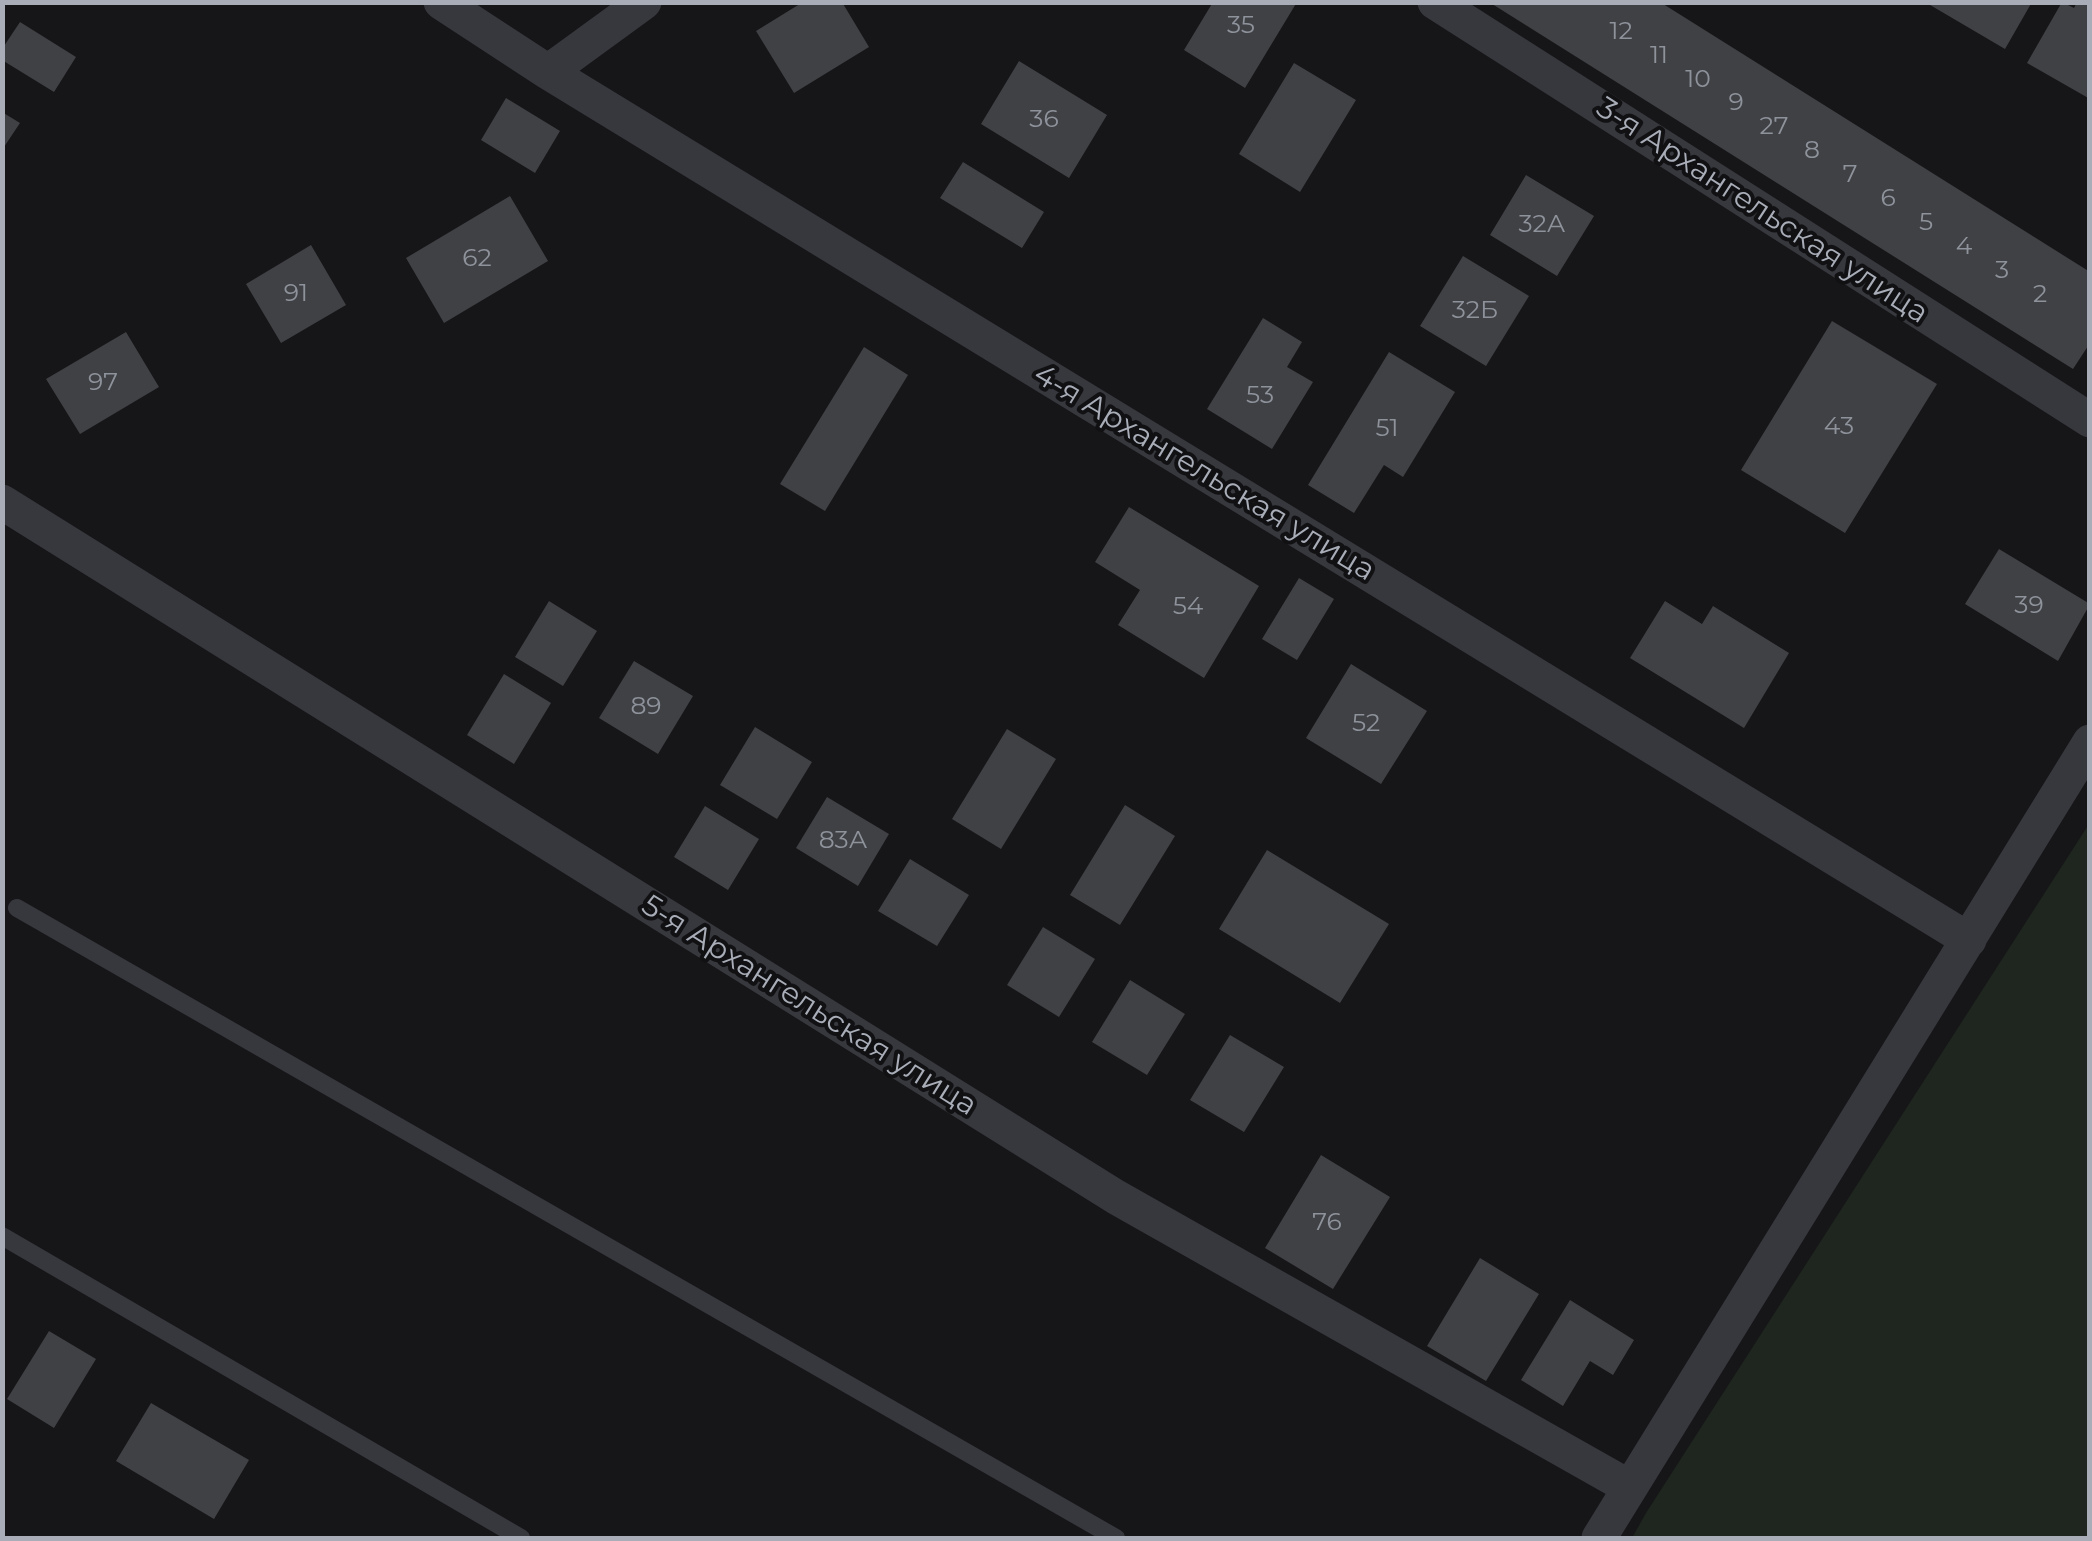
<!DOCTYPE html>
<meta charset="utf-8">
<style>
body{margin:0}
#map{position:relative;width:2092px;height:1541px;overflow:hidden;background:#161618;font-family:Montserrat,sans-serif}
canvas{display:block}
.frame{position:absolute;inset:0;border:5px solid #a8adb8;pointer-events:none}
</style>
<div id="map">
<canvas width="2092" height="1541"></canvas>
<div class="frame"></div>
</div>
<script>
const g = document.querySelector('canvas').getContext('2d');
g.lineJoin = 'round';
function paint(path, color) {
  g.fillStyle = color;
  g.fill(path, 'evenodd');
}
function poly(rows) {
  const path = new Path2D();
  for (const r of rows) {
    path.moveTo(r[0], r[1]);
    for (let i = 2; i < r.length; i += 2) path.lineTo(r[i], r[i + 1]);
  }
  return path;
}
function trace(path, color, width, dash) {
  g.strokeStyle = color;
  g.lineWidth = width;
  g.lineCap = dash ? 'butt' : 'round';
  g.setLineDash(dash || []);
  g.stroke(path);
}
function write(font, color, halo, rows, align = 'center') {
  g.font = font + ' Montserrat,sans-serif';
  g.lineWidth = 8;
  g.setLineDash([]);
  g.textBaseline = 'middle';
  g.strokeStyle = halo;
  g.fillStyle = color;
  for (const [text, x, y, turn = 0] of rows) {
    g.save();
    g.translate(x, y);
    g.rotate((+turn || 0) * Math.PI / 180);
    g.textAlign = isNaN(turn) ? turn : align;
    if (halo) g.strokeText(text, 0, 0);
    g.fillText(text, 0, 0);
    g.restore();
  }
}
paint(poly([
 [2089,824,2089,1538,1632,1538,1646,1513]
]), '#1e261f');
paint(poly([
 [803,2,842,2,869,47,794,93,756,31],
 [1213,2,1297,2,1245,88,1184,50],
 [1489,2,1660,2,2090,272,2090,343,2073,369],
 [1925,2,2032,2,2005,49],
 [2062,2,2074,8,2077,2,2090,2,2090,99,2027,63],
 [20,22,76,57,54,92,2,60,2,49],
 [1019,61,1107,115,1069,178,981,124],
 [1294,63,1356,100,1300,192,1239,154],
 [506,98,560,131,535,173,481,140],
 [2,112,20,123,2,150],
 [963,162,1044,212,1022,248,940,198],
 [1526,175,1594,216,1557,276,1490,235],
 [510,196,548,261,444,323,406,258],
 [311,245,346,305,281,343,246,284],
 [1463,256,1529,296,1486,366,1420,326],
 [1263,318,1302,342,1287,367,1313,382,1272,449,1207,409],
 [1832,321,1937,384,1845,533,1741,470],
 [126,332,159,387,80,434,46,379],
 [864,347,908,375,825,511,780,484],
 [1389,352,1455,392,1403,477,1384,465,1354,513,1308,485],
 [1129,507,1259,586,1204,678,1118,625,1140,590,1095,562],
 [1999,549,2090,604,2058,661,1965,604],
 [1299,578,1334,599,1297,660,1262,639],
 [549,601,597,631,563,686,515,657],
 [1665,601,1702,624,1713,606,1789,653,1744,728,1630,658],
 [634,661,693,696,658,754,599,718],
 [1351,664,1427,711,1381,784,1306,738],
 [504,674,551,703,514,764,467,735],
 [755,727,812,762,777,819,720,785],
 [1007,729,1056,759,1001,849,952,819],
 [827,797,889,834,858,886,796,848],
 [1125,805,1175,836,1120,925,1070,895],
 [705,806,759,839,728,890,674,857],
 [1267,850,1389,924,1340,1003,1219,929],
 [910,859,969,895,937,946,878,911],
 [1043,927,1095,959,1059,1017,1007,985],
 [1130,980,1185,1014,1147,1075,1092,1042],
 [1230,1035,1284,1067,1244,1132,1190,1100],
 [1321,1155,1390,1197,1333,1289,1265,1248],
 [1480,1258,1539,1294,1486,1381,1427,1346],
 [1570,1300,1634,1340,1613,1375,1590,1361,1563,1406,1521,1380],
 [49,1331,96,1359,54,1428,7,1399],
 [151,1403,249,1460,214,1519,116,1461]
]), '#404145');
trace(poly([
 [17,908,1116,1538],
 [2,1236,521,1538]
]), '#37383d', 18);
trace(poly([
 [441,2,548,72,1969,940],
 [1435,2,2090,420],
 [548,72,644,2],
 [2,502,1116,1197,1629,1487],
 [1599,1538,2090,742]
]), '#37383d', 35);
write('25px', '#8e929b', null, [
 ["35",1241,26],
 ["12",1621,32],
 ["11",1659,56],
 ["10",1698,80],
 ["9",1736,103],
 ["36",1044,120],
 ["27",1774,127],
 ["8",1812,151],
 ["7",1850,175],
 ["6",1888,199],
 ["5",1926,223],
 ["32А",1542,225],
 ["4",1964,247],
 ["62",477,259],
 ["3",2002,271],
 ["91",296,294],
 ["2",2040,295],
 ["32Б",1475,311],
 ["97",103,383],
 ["53",1260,396],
 ["43",1839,427],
 ["51",1387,429],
 ["39",2029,606],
 ["54",1188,607],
 ["89",646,707],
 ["52",1366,724],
 ["83А",843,841],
 ["76",1327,1223]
]);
write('30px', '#a8adb8', '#111113', [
 ["3-я Архангельская улица",1762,211,33],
 ["4-я Архангельская улица",1204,473,31],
 ["5-я Архангельская улица",809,1006,32]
]);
</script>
